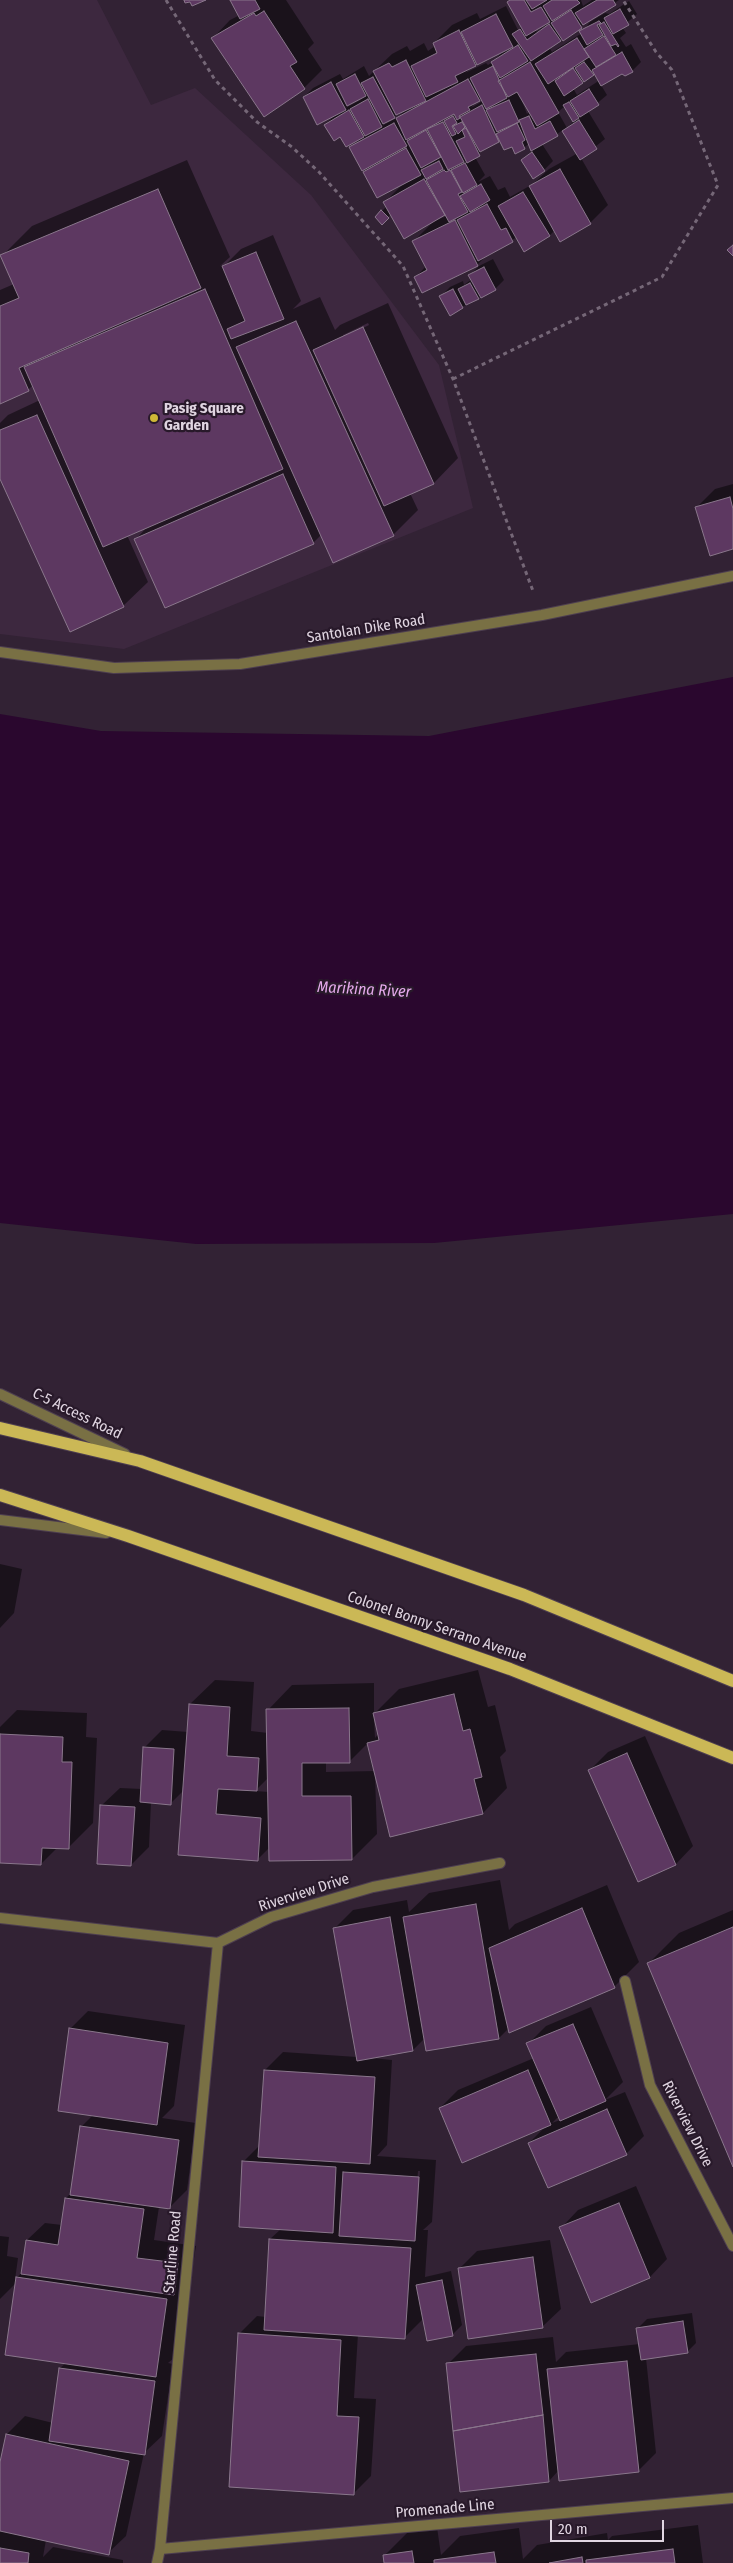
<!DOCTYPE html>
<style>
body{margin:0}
#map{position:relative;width:733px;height:2563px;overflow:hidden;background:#322234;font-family:"Fira Sans Condensed",sans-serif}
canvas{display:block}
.scale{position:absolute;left:550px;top:2520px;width:114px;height:22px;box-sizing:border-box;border:2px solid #e0d5e1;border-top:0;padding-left:6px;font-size:15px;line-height:18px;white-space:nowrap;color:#e0d5e1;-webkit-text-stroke:4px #28192a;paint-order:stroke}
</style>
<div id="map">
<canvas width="733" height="2563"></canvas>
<div class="scale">20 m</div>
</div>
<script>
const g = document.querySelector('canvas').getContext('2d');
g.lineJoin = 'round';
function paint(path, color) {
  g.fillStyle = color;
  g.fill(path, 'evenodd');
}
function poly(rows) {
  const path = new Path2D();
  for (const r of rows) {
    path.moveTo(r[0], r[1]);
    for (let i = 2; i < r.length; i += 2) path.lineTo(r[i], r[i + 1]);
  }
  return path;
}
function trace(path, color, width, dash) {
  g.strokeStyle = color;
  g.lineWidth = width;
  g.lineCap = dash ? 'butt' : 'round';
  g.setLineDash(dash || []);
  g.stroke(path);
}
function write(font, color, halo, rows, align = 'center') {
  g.font = font + ' "Fira Sans Condensed",sans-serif';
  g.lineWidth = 4.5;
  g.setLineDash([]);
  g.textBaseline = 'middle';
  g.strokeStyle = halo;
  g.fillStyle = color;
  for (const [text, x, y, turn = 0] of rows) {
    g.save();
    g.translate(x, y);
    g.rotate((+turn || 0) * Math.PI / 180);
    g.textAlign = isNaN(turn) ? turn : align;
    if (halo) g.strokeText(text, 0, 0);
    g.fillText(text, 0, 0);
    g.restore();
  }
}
paint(poly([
 [0,0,97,0,151,105,195,88,311,195,439,365,473,508,124,649,0,634]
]), '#3d283f');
paint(poly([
 [733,677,733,1214,434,1243,196,1244,0,1223,0,714,101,731,429,736]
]), '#2a072e');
paint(poly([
 [232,0,286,0,314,43,308,49,322,70,304,88,213,38,230,20,240,15],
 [510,0,581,0,583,6,592,0,619,0,549,47,552,52,582,33,590,22,605,13,609,14,629,1,637,14,622,27,626,33,620,38,626,47,631,44,641,62,632,71,622,72,601,85,607,95,588,111,605,139,581,158,608,205,590,223,555,230,549,236,517,237,488,254,477,265,416,277,426,266,414,241,434,221,447,216,445,213,391,214,382,223,376,217,387,206,385,202,404,183,377,196,351,148,359,140,341,135,325,125,336,114,304,97,313,88,340,74,343,79,364,66,369,76,392,54,407,46,410,51,424,43,428,51,435,46,434,43,452,25,477,13,480,19,506,6,518,30,522,26],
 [546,23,547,24,537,32,535,29],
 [504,50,493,62,488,65,486,63,465,73,476,64],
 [595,72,600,80,577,95,573,88],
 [364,97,359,101,345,108,351,102],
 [482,98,483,101,471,108,476,102],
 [523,100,530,111,527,114,522,101],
 [565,106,574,121,567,128,558,112],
 [406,110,398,117,382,126,398,113],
 [563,130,578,153,549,169,533,184,510,197,505,187,498,190,490,176,478,182,485,175,475,157,488,146,500,140,524,148,529,143,532,151,522,160,544,170,553,161,542,144],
 [187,160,230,257,220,266,226,264,241,249,273,235,301,301,293,309,320,297,335,330,340,325,388,303,458,458,434,483,410,493,418,510,393,535,322,534,313,543,136,539,148,526,127,535,148,582,123,606,0,476,0,423,8,415,40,400,33,385,28,390,0,402,0,290,14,284,2,256,32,226],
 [368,323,369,325,343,338,343,335],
 [493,259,504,280,495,289,462,307,441,296,450,287,463,281,464,285,472,279,470,275,479,266],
 [733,484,733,548,697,507,715,489],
 [0,1564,22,1569,14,1613,0,1628],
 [478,1670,488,1707,495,1705,506,1751,500,1757,507,1788,483,1813,375,1776,377,1834,352,1859,270,1847,257,1860,184,1790,171,1803,151,1802,149,1847,131,1865,102,1805,120,1788,142,1789,144,1748,162,1730,188,1732,190,1704,215,1680,254,1682,251,1731,268,1733,268,1710,292,1685,374,1683,374,1714,399,1689],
 [374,1719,379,1733,375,1738],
 [368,1743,375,1771,326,1772,326,1762,350,1761],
 [269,1777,269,1792,255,1791],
 [17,1710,87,1713,86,1737,97,1738,93,1823,68,1848,58,1847,41,1864,0,1862,0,1727],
 [645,1736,693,1846,676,1864,639,1880,590,1770,608,1752],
 [500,1880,509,1930,515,1924,607,1885,639,1962,614,1987,510,2032,509,2028,499,2038,427,2050,425,2038,413,2050,372,2058,392,2060,387,2145,377,2156,436,2160,432,2222,423,2230,428,2230,425,2277,451,2271,462,2325,453,2334,428,2339,424,2318,405,2337,358,2334,354,2398,376,2399,371,2476,354,2493,239,2334,257,2316,266,2317,270,2239,281,2229,244,2161,260,2145,265,2070,283,2052,357,2057,335,1928,353,1910,407,1900,409,1912,429,1893],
 [418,2171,420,2171,417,2222,414,2222],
 [733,1910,733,2163,649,1963,679,1933],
 [591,2007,623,2082,605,2100,625,2092,644,2136,626,2154,529,2143,546,2126,440,2108,458,2090,534,2058,528,2044,546,2026],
 [559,2116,560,2120,552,2123],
 [88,2011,185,2025,174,2106,162,2118,196,2123,187,2190,169,2208,159,2207,154,2240,196,2246,191,2276,174,2358,168,2363,173,2364,162,2436,144,2453,126,2536,108,2553,46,2540,43,2557,53,2547,123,2560,123,2563,0,2563,0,2468,7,2434,25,2416,53,2423,60,2368,66,2363,17,2282,0,2299,0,2236,9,2237,7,2256,18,2258,15,2280,22,2272,27,2240,45,2223,62,2225,66,2198,72,2192,81,2127,93,2115,70,2029],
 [636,2186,667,2259,650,2277,592,2301,561,2228,578,2210],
 [550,2240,561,2309,543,2326,459,2269,477,2251],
 [692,2313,696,2343,687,2352,646,2358,656,2453,638,2471,559,2470,549,2481,448,2364,466,2346,553,2337,556,2362,566,2352,640,2344,638,2328,647,2319],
 [698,2525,703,2563,386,2563,385,2555,409,2531,437,2527,441,2555,460,2536,519,2528,523,2559,537,2545,607,2533,608,2540,612,2536]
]), '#0007');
const building = poly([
 [184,0,206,0,192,6,190,2,185,3,184,0],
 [230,0,255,0,260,9,240,19,230,0],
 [510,0,524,0,531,12,541,7,550,22,526,36,507,2,510,0],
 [526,0,547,0,532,9,526,0],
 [552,0,577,0,580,3,552,21,543,6,552,0],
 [597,0,613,0,616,5,583,25,575,13,597,0],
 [620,9,629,25,613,34,604,18,620,9],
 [571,10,582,28,563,41,551,23,571,10],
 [264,11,297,62,290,66,305,89,264,117,211,38,254,13,256,16,264,11],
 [496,14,513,47,477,65,461,32,496,14],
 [599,21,601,23,597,25,603,35,587,45,579,31,599,21],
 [604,22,619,46,618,47,616,44,611,46,599,25,604,22],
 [549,24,561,41,531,61,512,34,520,29,527,40,549,24],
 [459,30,476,66,455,76,458,82,426,97,411,66,437,53,433,43,459,30],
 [604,36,616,55,596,67,584,49,604,36],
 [577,38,589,57,548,84,535,64,577,38],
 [518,45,528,61,500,78,491,62,518,45],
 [622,52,633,72,625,76,622,74,601,86,592,70,622,52],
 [406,60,426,101,396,115,373,71,389,63,392,67,406,60],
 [530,62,559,113,537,126,517,92,508,97,498,81,530,62],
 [584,62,594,75,584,82,575,68,584,62],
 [493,66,507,98,486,109,470,78,493,66],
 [573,68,583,83,564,96,555,81,573,68],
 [355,74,366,96,347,106,336,84,355,74],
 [373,77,395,118,383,124,361,83,373,77],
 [468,79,480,101,468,107,470,110,459,116,460,118,457,120,454,114,406,140,396,118,468,79],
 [331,82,346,110,317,125,303,97,331,82],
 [589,89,599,105,580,117,570,101,589,89],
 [368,99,382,127,365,136,350,109,368,99],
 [509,100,519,122,497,132,486,110,509,100],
 [569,102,579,118,573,122,563,105,569,102],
 [482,105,499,142,480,152,460,117,482,105],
 [349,110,364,137,346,147,340,137,334,141,324,125,349,110],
 [453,116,457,123,452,126,456,134,452,136,444,121,453,116],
 [529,116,535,129,550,121,558,136,531,151,519,120,529,116],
 [579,120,597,149,580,160,562,131,579,120],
 [443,122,464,162,448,170,427,129,443,122],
 [462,122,465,127,458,134,453,126,462,122],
 [394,123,407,146,362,171,349,147,394,123],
 [517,123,525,140,522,142,525,149,515,154,512,147,504,150,496,134,517,123],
 [466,128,480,156,467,163,456,141,465,137,462,130,466,128],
 [426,130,441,157,421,168,407,141,426,130],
 [406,148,421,175,377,198,363,172,406,148],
 [532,152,545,171,533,179,521,160,532,152],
 [439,161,443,169,426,179,421,170,439,161],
 [465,163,477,185,463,193,451,170,465,163],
 [560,169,591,224,560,242,529,186,560,169],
 [444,170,446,172,450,170,462,192,458,194,468,212,449,222,426,180,444,170],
 [424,179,445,215,404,239,383,202,424,179],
 [481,184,490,200,470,212,460,196,481,184],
 [158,189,201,288,19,368,29,391,0,404,0,306,19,298,0,255,158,189],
 [523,192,550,236,524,252,498,206,523,192],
 [487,204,501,230,506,228,513,242,478,261,457,220,487,204],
 [381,210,389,218,382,225,375,217,381,210],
 [455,220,478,266,422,293,414,277,427,270,412,241,455,220],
 [733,245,733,256,727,250,733,245],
 [256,252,284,319,231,339,227,329,245,321,222,266,256,252],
 [484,267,496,290,481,298,468,275,484,267],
 [470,283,479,299,466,305,458,289,470,283],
 [205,289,283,469,103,547,24,367,205,289],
 [453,289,463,308,450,316,439,296,453,289],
 [296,321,394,536,333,563,236,347,296,321],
 [363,327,434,484,384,506,313,350,363,327],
 [37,415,124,607,70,632,0,479,0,430,37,415],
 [283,474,314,544,165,608,134,539,283,474],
 [730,497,733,509,733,549,710,556,695,507,730,497],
 [454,1694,463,1731,470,1729,482,1777,474,1779,483,1814,390,1837,367,1743,379,1740,373,1713,454,1694],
 [189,1704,230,1707,227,1756,259,1758,257,1791,218,1789,216,1814,261,1818,258,1861,178,1855,189,1704],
 [349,1708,350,1763,302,1763,302,1796,351,1796,352,1860,269,1861,266,1709,349,1708],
 [0,1734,63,1737,62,1762,72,1762,69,1849,42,1848,41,1865,0,1863,0,1734],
 [143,1747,174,1749,171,1805,140,1802,143,1747],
 [627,1753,676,1865,638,1882,588,1770,627,1753],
 [100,1805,135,1807,131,1866,97,1864,100,1805],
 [476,1904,499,2039,426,2051,403,1917,476,1904],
 [582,1908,615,1988,509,2033,489,1948,582,1908],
 [390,1917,413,2051,357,2061,333,1928,390,1917],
 [733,1927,733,2167,647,1963,733,1927],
 [573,2024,606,2101,560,2121,526,2043,573,2024],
 [69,2028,168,2043,157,2125,58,2111,69,2028],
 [264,2070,375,2077,370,2164,258,2157,264,2070],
 [528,2070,551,2125,462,2163,439,2108,528,2070],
 [607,2109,627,2155,548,2188,528,2143,607,2109],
 [80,2126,179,2140,170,2209,70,2195,80,2126],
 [242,2161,336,2167,333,2233,239,2227,242,2161],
 [343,2172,419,2177,415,2241,339,2236,343,2172],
 [65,2198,144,2209,137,2258,178,2263,174,2295,21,2274,26,2240,58,2245,65,2198],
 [619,2203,650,2278,591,2303,559,2227,619,2203],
 [269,2239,411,2248,405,2339,264,2330,269,2239],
 [533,2257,543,2328,468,2339,458,2268,533,2257],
 [16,2277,167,2299,156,2377,5,2355,16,2277],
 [442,2280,453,2336,427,2341,416,2285,442,2280],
 [683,2321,688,2353,641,2360,636,2328,683,2321],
 [238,2333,341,2340,337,2416,359,2417,354,2495,229,2487,238,2333],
 [536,2354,543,2415,453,2431,446,2363,536,2354],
 [627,2361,639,2472,559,2481,547,2369,627,2361],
 [59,2368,155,2381,145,2455,49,2441,59,2368],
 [543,2415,549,2482,460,2492,453,2431,543,2415],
 [6,2434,129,2461,109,2555,0,2531,0,2462,6,2434],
 [0,2548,29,2553,28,2563,0,2563,0,2548],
 [673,2549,675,2563,586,2563,586,2560,673,2549],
 [412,2551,414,2563,384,2563,383,2555,412,2551],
 [494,2552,496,2563,434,2563,434,2560,494,2552],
 [582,2557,583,2563,549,2563,582,2557]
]);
paint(building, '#5d3861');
trace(building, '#8a778c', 1);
const pedestrian = poly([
 [0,652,114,668,240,664,542,615,733,576]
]);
const minor = poly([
 [0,1918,218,1943,271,1917,373,1887,500,1863],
 [625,1981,650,2085,733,2246],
 [160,2549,733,2498],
 [157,2563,160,2549,218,1943]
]);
const tertiary = poly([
 [0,1394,125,1454],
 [0,1520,106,1533]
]);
const primary = poly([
 [0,1428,140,1461,524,1595,733,1681],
 [0,1495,128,1536,510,1669,733,1758]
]);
trace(pedestrian, '#4e3f50', 12);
trace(minor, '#4e3f50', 12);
trace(tertiary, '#4e3f50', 12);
trace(primary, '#4e3f50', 14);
trace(poly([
 [166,0,215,80,257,122,292,147,319,172,403,266,453,379,533,591],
 [453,379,662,277,718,185,672,70,656,52,623,0]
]), '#756777', 3, [4, 4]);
trace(pedestrian, '#797044', 10);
trace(minor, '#797044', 10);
trace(tertiary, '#797044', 10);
trace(primary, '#cbb856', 12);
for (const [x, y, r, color] of [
 [154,418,5,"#cfb837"]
]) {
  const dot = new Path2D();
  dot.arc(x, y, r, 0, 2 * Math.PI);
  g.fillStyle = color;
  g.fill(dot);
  trace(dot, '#28192a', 2);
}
write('bold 15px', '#e0d5e1', '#28192a', [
 ["Pasig Square",164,409],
 ["Garden",164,426]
], 'left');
write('15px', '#e0d5e1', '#28192a', [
 ["Santolan Dike Road",366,629,-9],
 ["C-5 Access Road",77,1414,26],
 ["Colonel Bonny Serrano Avenue",437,1627,19],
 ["Riverview Drive",304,1893,-18],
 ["Riverview Drive",687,2124,63],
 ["Starline Road",173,2252,-85],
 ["Promenade Line",445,2509,-5]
]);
write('italic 16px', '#e4a9eb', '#28192a', [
 ["Marikina River",364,990,3]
]);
</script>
